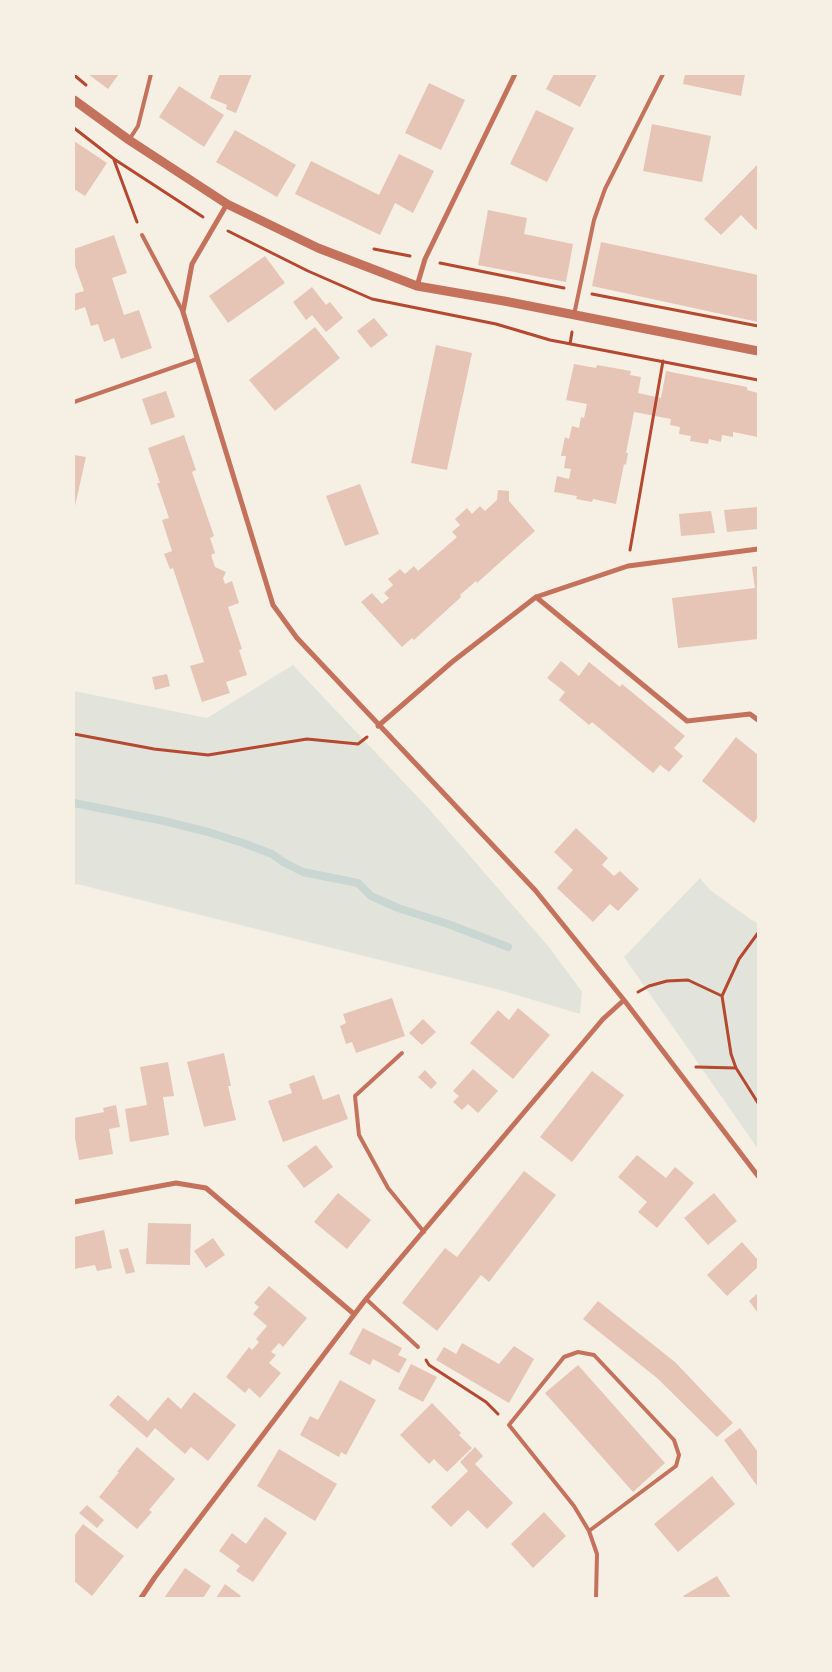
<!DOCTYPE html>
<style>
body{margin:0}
#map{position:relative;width:832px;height:1672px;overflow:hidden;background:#f6efe4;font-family:Bitter,serif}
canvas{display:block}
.frame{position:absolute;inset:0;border:75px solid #f6efe4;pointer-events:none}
</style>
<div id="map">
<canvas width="832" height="1672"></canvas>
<div class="frame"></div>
</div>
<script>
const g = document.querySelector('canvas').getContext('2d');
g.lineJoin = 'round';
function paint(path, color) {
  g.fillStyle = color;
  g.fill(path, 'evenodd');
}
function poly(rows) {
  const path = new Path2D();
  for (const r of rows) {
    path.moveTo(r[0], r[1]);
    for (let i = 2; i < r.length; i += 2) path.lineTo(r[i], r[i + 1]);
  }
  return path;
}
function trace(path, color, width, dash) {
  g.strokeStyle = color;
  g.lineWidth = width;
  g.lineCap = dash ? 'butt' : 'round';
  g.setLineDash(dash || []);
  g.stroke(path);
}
paint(poly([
 [293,665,430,810,549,947,582,992,580,1014,500,990,77,884,74,886,74,691,207,718],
 [700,878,710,890,752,920,758,923,758,1149,624,957]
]), '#e2e4dc');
trace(poly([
 [74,803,164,821,208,832,243,843,272,854,285,863,303,872,358,883,371,896,398,908,448,924,508,947]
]), '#c9d6d2', 8);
paint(poly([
 [88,74,119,74,108,89],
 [220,74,252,74,236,113,226,109,227,105,210,98],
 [554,74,597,74,580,107,546,89],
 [685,74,745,74,741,96,683,84],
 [429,83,465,100,441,150,405,133],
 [179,86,224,115,204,147,159,117],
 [536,110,574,128,547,182,510,164],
 [652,124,711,136,702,182,643,171],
 [235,130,296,165,277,197,216,162],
 [74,141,107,163,85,196,74,189],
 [399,154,434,171,413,213,395,203,380,235,295,194,311,161,379,195],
 [758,164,758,228,756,230,741,215,721,235,704,219],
 [488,210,527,218,524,234,573,244,566,282,478,265],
 [114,235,127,273,112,278,124,315,139,310,152,348,121,359,114,338,104,342,98,324,91,326,85,307,74,311,74,294,84,291,74,263,74,249],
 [601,242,758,275,758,322,592,286],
 [265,256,285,283,228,323,209,296],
 [312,287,326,305,330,302,343,318,326,332,312,315,306,320,293,302],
 [374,318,388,335,371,348,357,331],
 [315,327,340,358,275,411,249,380],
 [436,345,472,353,447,470,411,463],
 [574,364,596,368,597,365,631,371,630,375,641,377,638,393,661,398,666,371,747,387,747,390,758,393,758,437,733,432,733,437,722,435,721,442,709,439,708,444,690,441,691,436,679,434,680,427,670,425,671,419,634,412,626,453,628,453,626,465,624,464,616,504,593,499,592,502,576,499,577,496,554,492,557,476,569,479,571,469,564,468,566,456,561,456,565,437,569,439,572,426,579,428,581,417,584,418,587,404,566,400],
 [166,391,175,417,151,425,142,399],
 [184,435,196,470,192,472,214,536,210,538,215,553,211,555,215,567,226,572,223,578,225,584,232,581,239,603,228,607,242,649,239,650,247,675,226,682,230,693,202,702,190,666,204,662,173,568,170,569,164,554,172,551,162,520,169,518,157,483,160,483,148,448],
 [74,455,86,457,75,506,74,506],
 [360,484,379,534,345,546,326,496],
 [498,490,509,491,509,501,535,531,477,583,476,581,460,595,461,597,414,640,412,638,402,647,361,602,372,593,382,604,389,598,384,593,393,585,388,579,400,569,405,574,414,566,418,571,457,537,452,532,460,525,455,519,467,508,472,514,480,506,485,511,497,500],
 [758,507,758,529,727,532,724,510],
 [711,511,715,533,681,536,679,514],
 [758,566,758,639,678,648,672,598,755,588,752,567],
 [561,661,579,676,589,662,620,687,622,684,685,736,674,748,683,756,669,772,660,765,653,773,592,722,589,725,559,700,565,692,547,678],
 [167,674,170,686,155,690,152,677],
 [736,737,758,755,758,817,754,823,702,781],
 [576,828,608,858,602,865,614,876,620,871,639,889,618,911,610,904,593,922,557,888,573,870,554,852],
 [392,998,405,1036,356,1053,352,1042,346,1044,340,1026,346,1023,343,1014],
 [518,1008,550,1035,513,1079,470,1043,498,1010,509,1020],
 [423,1019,436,1032,422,1045,409,1033],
 [224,1053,231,1086,228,1086,236,1120,204,1127,187,1062],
 [168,1062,174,1096,163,1097,169,1135,130,1142,125,1109,147,1105,140,1067],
 [473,1069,498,1091,478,1113,468,1104,462,1110,453,1102,459,1096,453,1091],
 [425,1070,437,1083,431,1089,418,1077],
 [592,1071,624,1095,572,1162,540,1137],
 [314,1075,323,1100,339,1094,348,1119,283,1142,268,1101,292,1093,289,1084],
 [116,1105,120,1127,109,1129,113,1154,79,1160,74,1133,74,1118,104,1112,103,1108],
 [316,1145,333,1167,304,1188,287,1166],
 [637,1155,666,1178,675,1167,694,1183,657,1228,638,1212,647,1202,618,1177],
 [524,1171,556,1195,489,1282,481,1275,437,1331,402,1303,445,1248,457,1257],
 [338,1193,371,1220,347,1249,314,1222],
 [714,1193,737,1221,708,1245,684,1218],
 [148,1223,191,1224,190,1265,146,1264],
 [104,1230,112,1268,97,1271,95,1265,74,1269,74,1237],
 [213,1238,225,1255,206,1268,194,1251],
 [742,1242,758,1260,758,1267,727,1296,707,1275],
 [128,1248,135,1272,126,1274,119,1250],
 [269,1286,307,1318,283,1347,279,1343,271,1352,276,1355,269,1363,281,1373,260,1398,249,1388,245,1393,226,1377,249,1347,252,1350,259,1342,256,1339,267,1326,253,1314,259,1307,254,1303],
 [758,1293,758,1313,749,1301],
 [598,1301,675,1362,733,1423,717,1437,657,1378,583,1319],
 [363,1328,402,1348,398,1355,407,1359,399,1373,373,1359,370,1365,349,1354],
 [462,1343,499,1364,514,1346,534,1359,509,1403,436,1360,444,1347,456,1354],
 [411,1364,437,1377,423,1402,398,1389],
 [578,1365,665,1463,633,1492,545,1393],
 [340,1380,376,1400,346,1455,341,1452,339,1457,300,1435,310,1416,318,1420],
 [194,1392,236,1425,208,1461,191,1447,185,1454,155,1428,147,1438,109,1405,118,1395,148,1421,168,1397,181,1409],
 [432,1403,461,1433,459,1435,472,1448,447,1472,434,1459,429,1464,400,1435],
 [740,1428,758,1452,758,1487,724,1440],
 [137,1447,175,1479,149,1510,152,1512,137,1529,99,1497,119,1472,117,1472],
 [475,1447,483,1456,475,1464,513,1503,487,1529,468,1510,451,1527,431,1507,468,1471,460,1462],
 [279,1449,337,1484,315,1521,257,1486],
 [712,1476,735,1504,678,1552,654,1524],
 [87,1505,104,1520,97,1528,79,1513],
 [544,1512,566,1536,533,1568,511,1544],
 [265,1517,287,1533,253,1582,236,1571,240,1566,219,1551,232,1533,246,1544],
 [83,1524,124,1556,92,1596,74,1581,74,1536],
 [185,1568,211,1586,203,1598,164,1598],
 [717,1576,731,1598,685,1598,683,1596],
 [225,1584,241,1596,239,1598,216,1598]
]), '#e6c5b7');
trace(poly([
 [74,75,86,85],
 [74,128,114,159,203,217],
 [114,160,137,222],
 [228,231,308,271,372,299,496,324,550,340,758,380],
 [374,249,410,256],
 [440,263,564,288],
 [592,294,758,326],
 [570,344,572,332],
 [630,550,663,361],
 [74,734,154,749,208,755,307,739,358,744,367,737],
 [758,933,739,959,722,996,731,1054,736,1068,758,1103],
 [638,992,649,986,667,981,688,980,722,996],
 [696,1067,736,1068],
 [426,1360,429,1365,486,1402,498,1414]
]), '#b5482f', 3);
trace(poly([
 [129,140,138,126,151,74],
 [142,235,183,312],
 [574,315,594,220,605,189,663,74],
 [74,402,197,359],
 [402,1053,355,1096,359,1135,388,1188,424,1232],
 [366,1299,418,1347],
 [589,1531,676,1466,679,1455,674,1440,594,1355,578,1352,564,1357,509,1425,574,1506,589,1531,597,1554,596,1598]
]), '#c5725c', 4);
trace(poly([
 [227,204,192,264,183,312,273,605,297,638,535,890,624,1000,758,1176],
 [417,286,425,259,515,74],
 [536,597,687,721,750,714,758,720],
 [378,726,452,662,536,597,628,566,758,549],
 [74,1202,176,1183,206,1188,354,1314],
 [141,1598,155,1577,366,1299,603,1019,624,1000]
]), '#c5725c', 5);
trace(poly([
 [74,100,129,140,227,204,318,248,417,286,504,301,758,351]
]), '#c5725c', 9);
</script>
